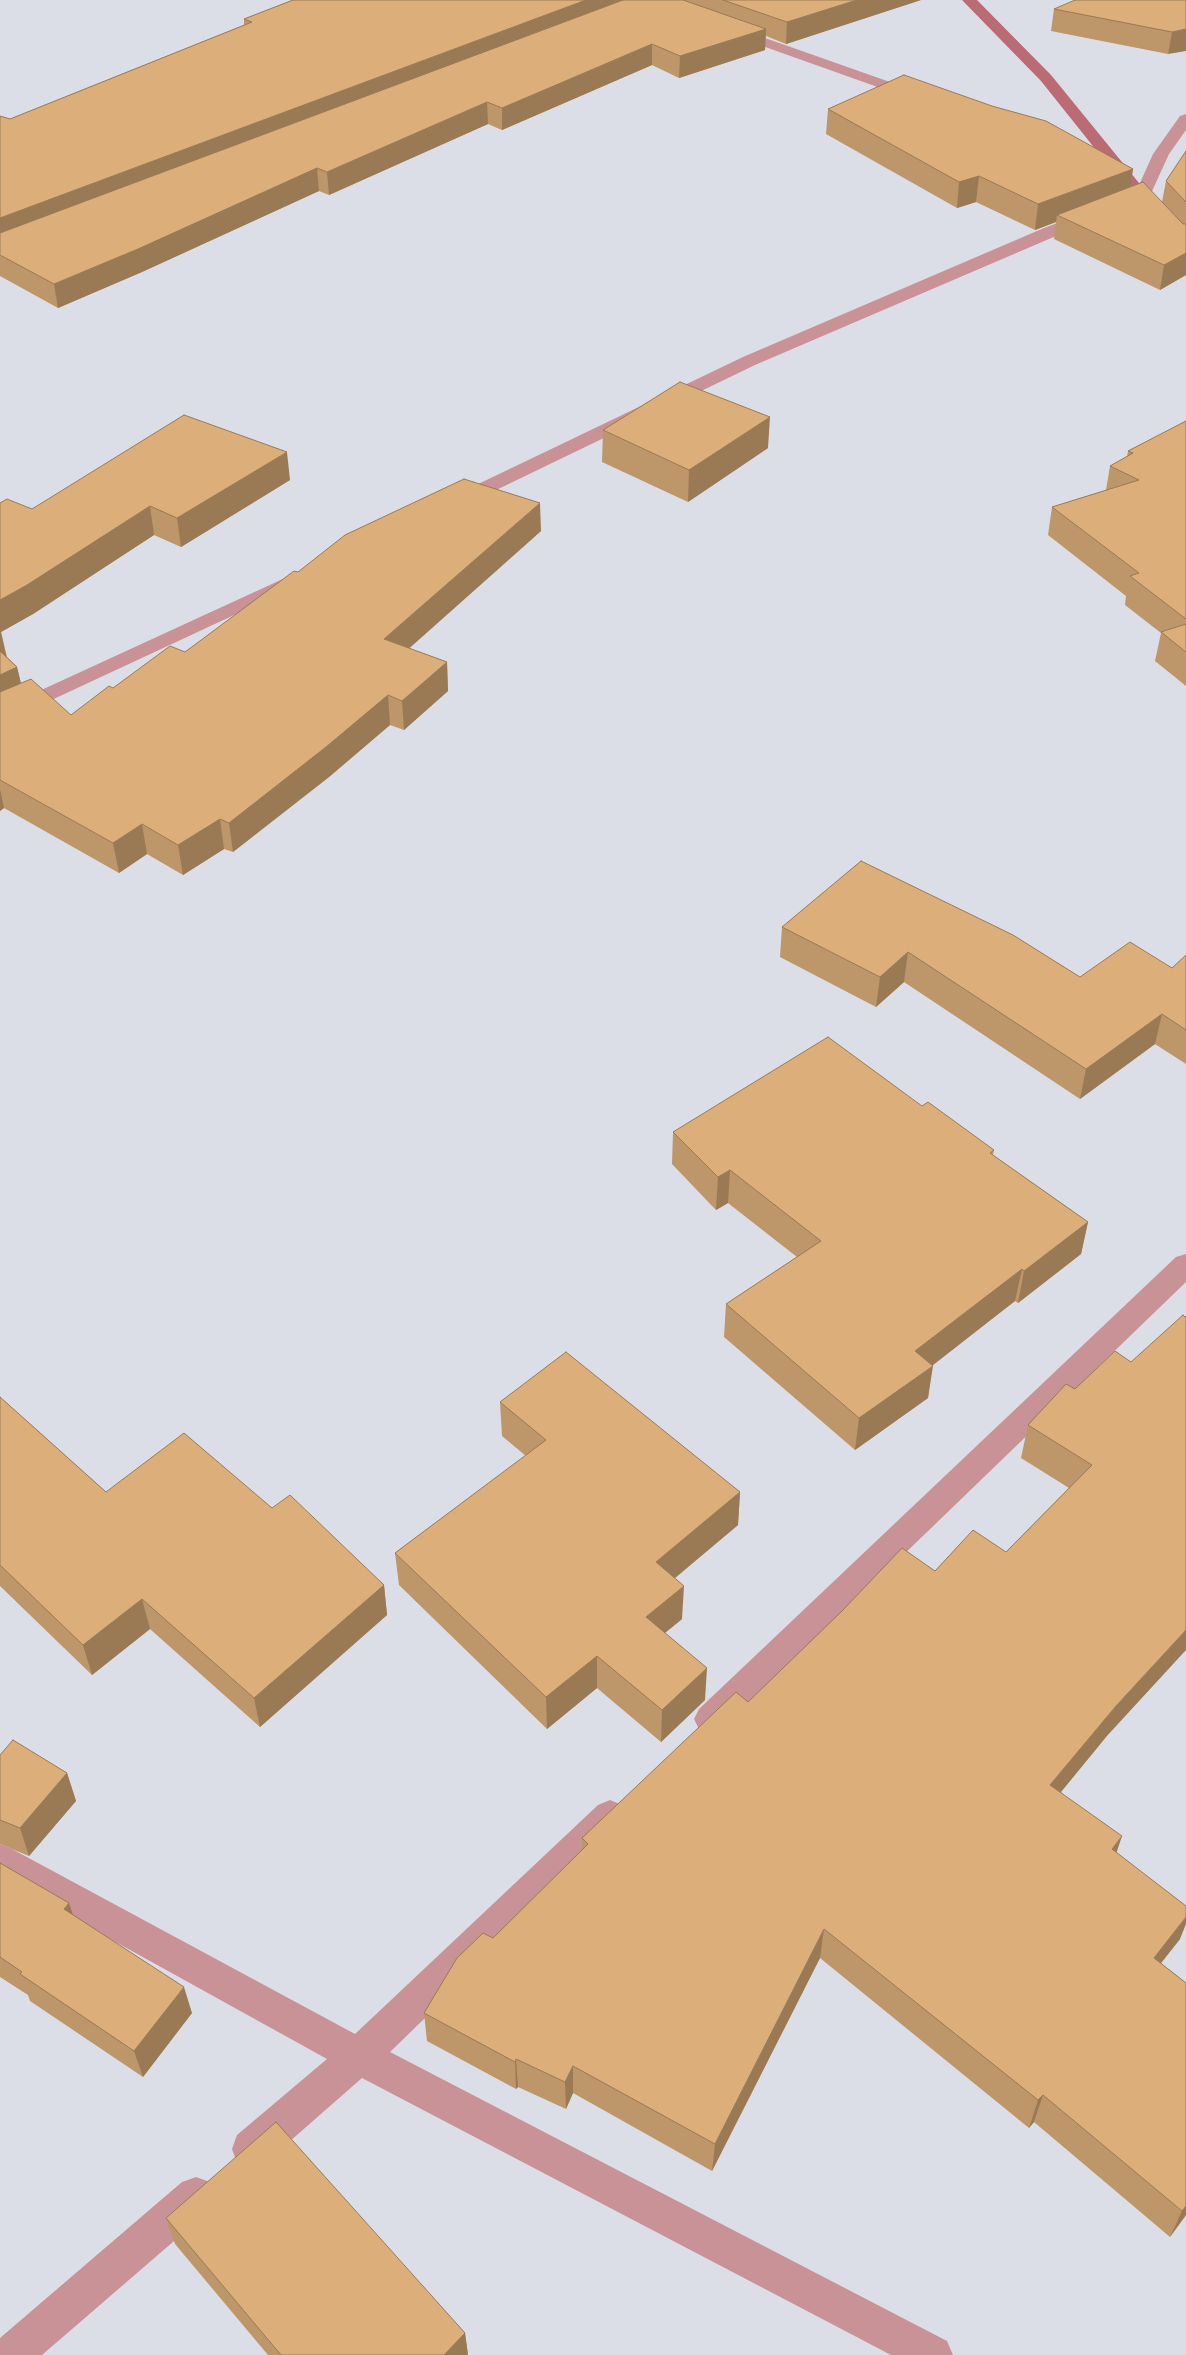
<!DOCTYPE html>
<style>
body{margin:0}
canvas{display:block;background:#dcdee7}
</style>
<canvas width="1186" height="2355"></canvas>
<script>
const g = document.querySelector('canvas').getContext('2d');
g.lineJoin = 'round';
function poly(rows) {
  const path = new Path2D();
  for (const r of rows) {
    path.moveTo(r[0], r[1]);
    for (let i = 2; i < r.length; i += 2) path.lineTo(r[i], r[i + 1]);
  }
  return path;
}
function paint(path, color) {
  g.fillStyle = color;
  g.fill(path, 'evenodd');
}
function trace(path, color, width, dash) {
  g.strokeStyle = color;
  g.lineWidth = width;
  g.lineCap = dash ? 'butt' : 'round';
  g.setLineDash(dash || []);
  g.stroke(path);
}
paint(poly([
 [731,26,924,94,927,97,924,100,914,100,726,33,724,30,731,26],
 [1186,114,1186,130,1169,154,1148,200,1056,236,755,365,461,507,454,509,447,507,444,503,447,499,743,357,1044,228,1135,194,1153,154,1180,116,1186,114],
 [298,572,305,574,308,578,305,582,0,724,0,709,298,572],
 [1186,1254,1186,1282,723,1729,711,1734,699,1729,694,1719,699,1709,1176,1257,1186,1254],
 [610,1800,622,1805,627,1816,622,1827,390,2052,947,2341,953,2355,891,2355,362,2078,265,2163,251,2168,237,2163,232,2149,237,2135,327,2059,0,1878,0,1844,12,1849,355,2034,598,1805,610,1800],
 [196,2177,210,2182,215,2196,210,2210,42,2355,0,2355,0,2338,182,2182,196,2177]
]), '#c99296');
paint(poly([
 [962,0,977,0,1051,75,1148,194,1186,233,1186,248,1180,247,1136,200,1041,81,962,0]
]), '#ba6b73');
paint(poly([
 [293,0,921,0,786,44,766,36,765,50,679,78,652,65,502,130,488,124,329,195,319,191,142,272,58,308,0,276,0,116,10,119,244,25,244,19],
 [1186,0,1168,54,1051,31,1054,9],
 [828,109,1133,169,1130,187,1162,202,1166,181,1186,151,1186,275,1160,290,1054,239,1056,222,1035,230,976,202,957,208,826,134],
 [1186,421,1186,686,1155,661,1161,633,1125,605,1126,596,1048,535,1052,507,1106,490,1110,466,1127,457,1128,451],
 [603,430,768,448,688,502,602,462],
 [290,480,181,547,154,535,33,614,1,632,7,657,17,667,21,684,71,715,113,688,185,652,298,572,541,531,409,648,447,662,448,691,404,730,390,725,329,777,233,852,224,849,183,875,147,854,119,873,4,808,0,811,0,503,32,509],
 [782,927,1080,977,1172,968,1186,955,1186,1064,1155,1044,1080,1099,904,982,876,1007,780,957],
 [922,1106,994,1150,993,1155,1088,1222,1081,1254,1018,1303,1015,1301,932,1365,928,1398,855,1450,724,1337,726,1304,797,1257,728,1203,716,1210,672,1164,673,1132],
 [1115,1351,1106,1737,1061,1792,1116,1853,1180,1939,1161,1963,1186,1983,1186,2215,1170,2237,1034,2122,1029,2128,820,1958,712,2171,573,2093,566,2109,518,2087,516,2089,427,2041,424,2013,582,1850,582,1838,748,1702,935,1571,1006,1552,1069,1488,1021,1458,1028,1425,1075,1389],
 [0,1397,106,1492,272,1508,384,1585,387,1615,260,1727,150,1629,92,1675,0,1586],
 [500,1402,740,1492,738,1525,674,1578,682,1619,665,1633,705,1700,661,1742,597,1688,547,1729,399,1585,395,1553,526,1456,502,1436],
 [0,1755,67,1773,76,1801,29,1856,0,1844],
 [0,1863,73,1914,192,2013,143,2077,30,2001,28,1995,0,1977],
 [166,2218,465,2333,468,2355,268,2355,175,2244]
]), '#bd9669');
paint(poly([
 [586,0,637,0,0,243,0,218],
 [857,0,921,0,786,44,787,22],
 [766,29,765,50,679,78,680,56],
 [1186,29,1186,51,1168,54,1172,32],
 [652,44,652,65,502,130,502,108],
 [487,102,488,124,329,195,327,172],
 [317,168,319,191,142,272,58,308,54,284],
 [1133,169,1129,194,1057,215,1056,222,1035,230,1038,204],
 [979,176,976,202,957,208,959,182],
 [1186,253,1186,275,1160,290,1164,265],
 [770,417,768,448,688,502,689,470],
 [287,452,290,480,181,547,177,518],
 [540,503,541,531,386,669,384,639],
 [150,506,154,535,33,614,1,632,7,660,0,664,0,600],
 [447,662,448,691,404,730,402,701],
 [17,667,24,696,0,707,0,675],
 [388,695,390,725,329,777,233,852,229,823],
 [0,789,4,808,0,811],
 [220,819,224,849,183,875,178,845],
 [142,824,147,854,119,873,113,843],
 [908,952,904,982,876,1007,880,977],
 [1162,1014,1155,1044,1080,1099,1086,1069],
 [730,1170,728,1203,716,1210,718,1177],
 [1088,1222,1081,1254,1018,1303,1024,1271],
 [1022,1269,1015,1301,914,1380,933,1366,928,1398,855,1450,859,1418,915,1351],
 [740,1492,738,1525,655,1595,656,1562],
 [384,1585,387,1615,260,1727,254,1698],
 [684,1586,682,1619,645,1649,646,1617],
 [142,1599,150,1629,92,1675,83,1645],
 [1186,1630,1186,1650,1106,1737,1042,1815,1050,1785,1116,1706],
 [597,1656,597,1688,547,1729,546,1697],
 [707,1668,705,1700,661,1742,662,1710],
 [67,1773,76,1801,29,1856,20,1828],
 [1122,1836,1112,1866,1112,1849],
 [69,1903,78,1930,64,1909],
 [1186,1917,1186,1924,1180,1939,1143,1986,1154,1958],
 [824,1929,820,1958,712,2171,715,2144],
 [184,1987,192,2013,143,2077,134,2051],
 [516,2059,518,2087,516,2089,515,2062],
 [573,2066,573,2093,566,2109,565,2082],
 [1043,2095,1034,2122,1029,2128,1038,2100],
 [1186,2206,1186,2215,1170,2237,1182,2211],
 [465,2333,468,2355,444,2355]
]), '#9a7a55');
const building = poly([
 [293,0,586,0,0,218,0,116,10,119,252,22,244,19,293,0],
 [623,0,683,0,766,29,680,56,652,44,502,108,487,102,327,172,317,168,138,249,54,284,0,255,0,233,623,0],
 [723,0,857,0,787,22,723,0],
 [1075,0,1186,0,1186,29,1172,32,1054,9,1075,0],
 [904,75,992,106,1046,121,1133,169,1038,204,979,176,959,182,828,109,904,75],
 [1186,151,1186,202,1166,181,1186,151],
 [1143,182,1183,224,1186,224,1186,253,1164,265,1057,215,1143,182],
 [680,382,770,417,689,470,603,430,680,382],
 [184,415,287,452,177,518,150,506,27,585,0,600,0,503,7,499,32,509,184,415],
 [1186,421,1186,619,1130,576,1139,573,1052,507,1139,480,1110,466,1133,453,1128,451,1186,421],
 [464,479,540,503,384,639,447,662,402,701,388,695,326,747,229,823,220,819,178,845,142,824,113,843,0,780,0,692,31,679,71,715,109,686,113,688,170,646,185,652,294,571,298,572,345,535,464,479],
 [1186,624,1186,652,1161,632,1186,624],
 [0,651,17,667,0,675,0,651],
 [861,861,1013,935,1080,977,1130,942,1172,968,1186,955,1186,1030,1162,1014,1086,1069,908,952,880,977,782,927,861,861],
 [828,1037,922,1106,928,1102,994,1150,990,1153,1088,1222,1024,1271,1022,1269,915,1351,933,1366,859,1418,726,1304,821,1241,730,1170,718,1177,673,1132,828,1037],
 [1183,1315,1185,1317,1186,1316,1186,1630,1116,1706,1050,1785,1122,1836,1112,1849,1186,1906,1186,1917,1154,1958,1186,1983,1186,2206,1182,2211,1043,2095,1038,2100,824,1929,715,2144,573,2066,565,2082,516,2059,515,2062,424,2013,457,1958,483,1933,493,1938,588,1844,582,1838,736,1692,748,1702,842,1611,902,1548,935,1571,973,1530,1006,1552,1092,1465,1028,1425,1066,1384,1075,1389,1115,1351,1131,1362,1183,1315],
 [566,1352,740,1492,656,1562,684,1586,646,1617,707,1668,662,1710,597,1656,546,1697,395,1553,546,1440,500,1402,566,1352],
 [0,1397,106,1492,184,1433,272,1508,290,1495,384,1585,254,1698,142,1599,83,1645,0,1565,0,1397],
 [13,1740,67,1773,20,1828,0,1820,0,1755,13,1740],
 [0,1863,69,1903,64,1909,184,1987,134,2051,20,1974,22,1972,0,1957,0,1863],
 [276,2122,465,2333,444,2355,281,2355,166,2218,276,2122]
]);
paint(building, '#dcaf7a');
trace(building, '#9a7a55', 1);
</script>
